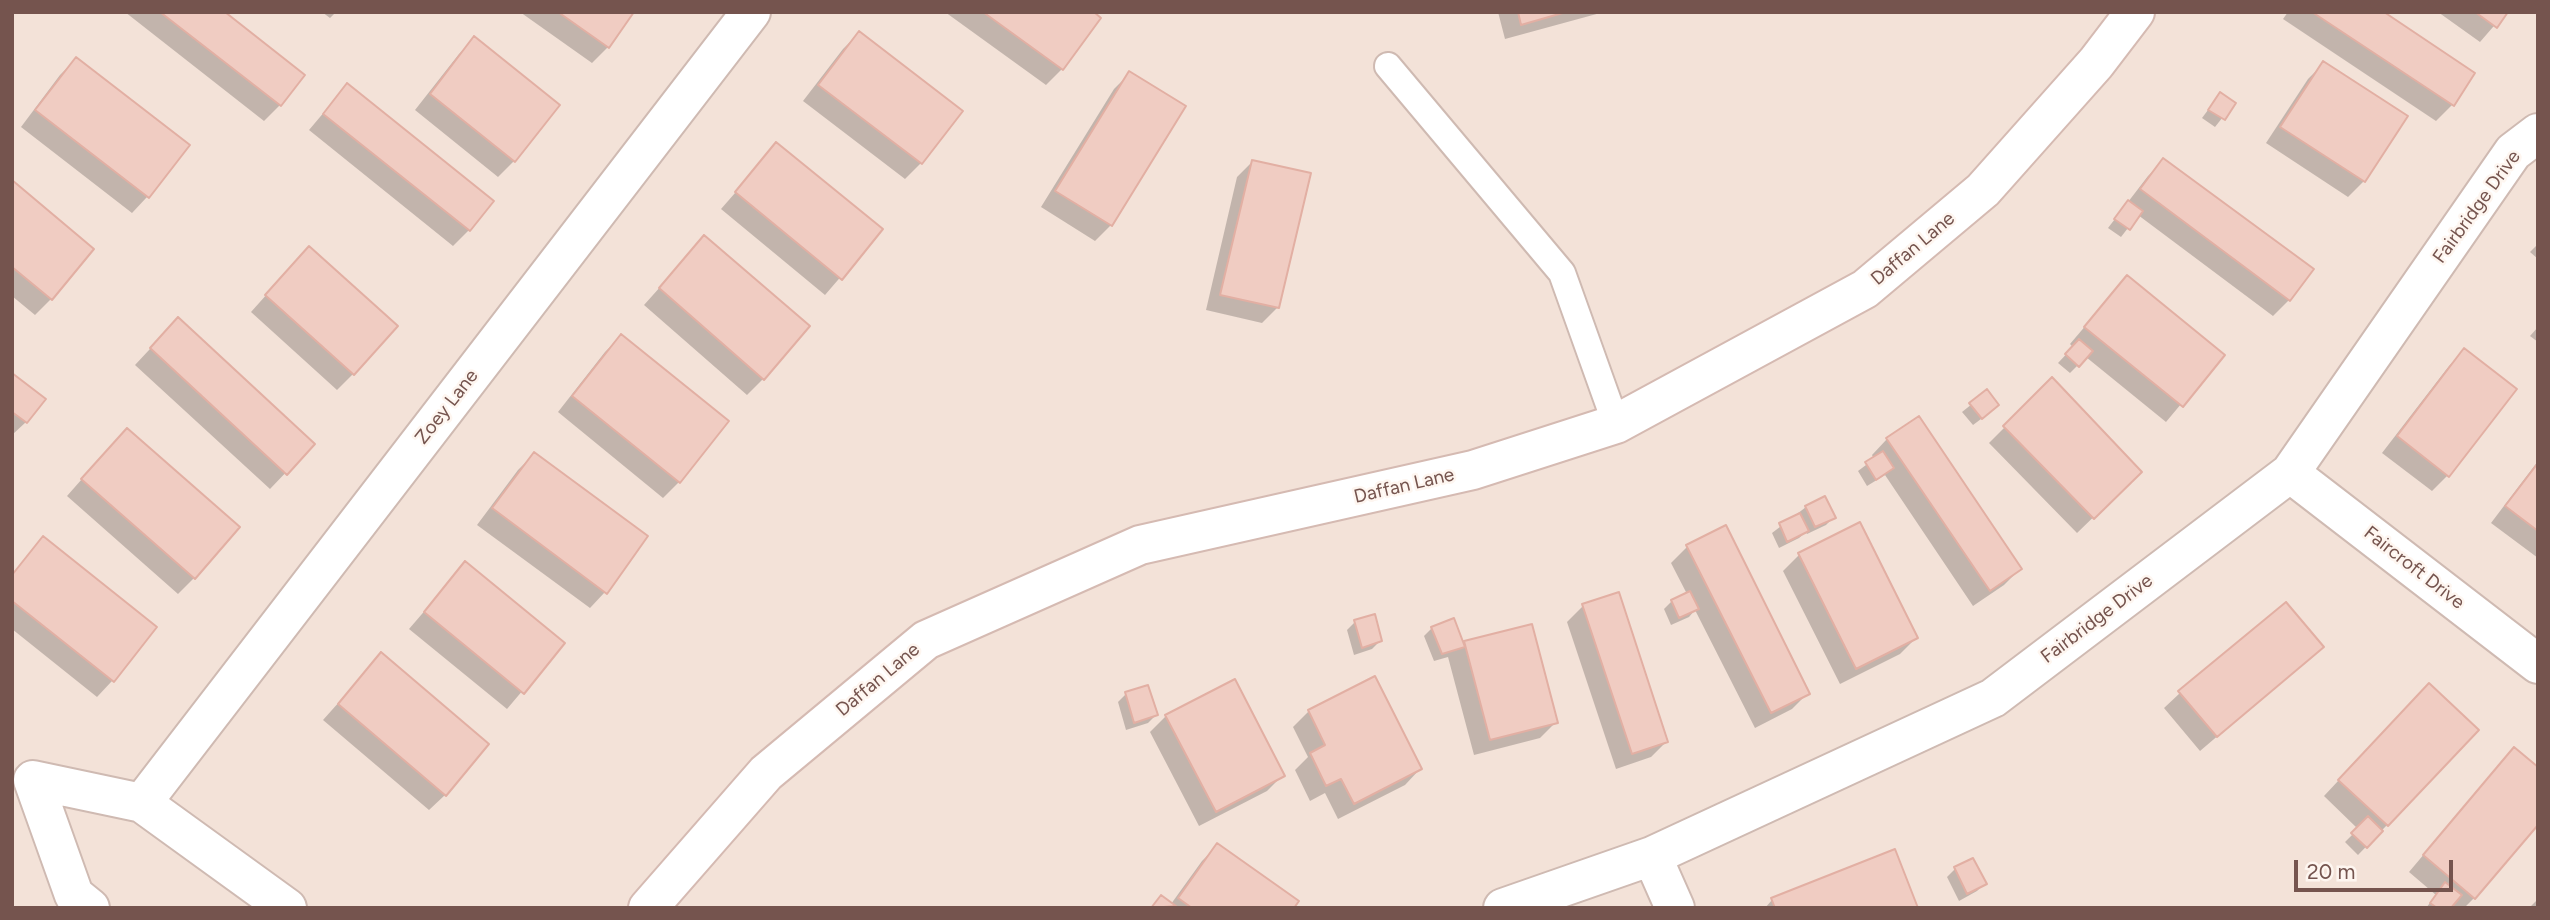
<!DOCTYPE html>
<style>
body{margin:0}
#map{position:relative;width:2550px;height:920px;overflow:hidden;background:#fcf1e9;font-family:Figtree,sans-serif}
canvas{display:block}
.frame{position:absolute;inset:0;border:14px solid #75544e;pointer-events:none}
.scale{position:absolute;left:2294px;top:860px;width:159px;height:32px;box-sizing:border-box;border:4px solid #75544e;border-top:0;padding-left:9px;font-size:21px;line-height:24px;white-space:nowrap;color:#75544e;-webkit-text-stroke:5px #fef6f0;paint-order:stroke}
</style>
<div id="map">
<canvas width="2550" height="920"></canvas>
<div class="frame"></div>
<div class="scale">20 m</div>
</div>
<script>
const g = document.querySelector('canvas').getContext('2d');
g.lineJoin = 'round';
function paint(path, color) {
  g.fillStyle = color;
  g.fill(path, 'evenodd');
}
function poly(rows) {
  const path = new Path2D();
  for (const r of rows) {
    path.moveTo(r[0], r[1]);
    for (let i = 2; i < r.length; i += 2) path.lineTo(r[i], r[i + 1]);
  }
  return path;
}
function trace(path, color, width, dash) {
  g.strokeStyle = color;
  g.lineWidth = width;
  g.lineCap = dash ? 'butt' : 'round';
  g.setLineDash(dash || []);
  g.stroke(path);
}
function write(font, color, halo, rows, align = 'center') {
  g.font = font + ' Figtree,sans-serif';
  g.lineWidth = 5;
  g.setLineDash([]);
  g.textBaseline = 'middle';
  g.strokeStyle = halo;
  g.fillStyle = color;
  for (const [text, x, y, turn = 0] of rows) {
    g.save();
    g.translate(x, y);
    g.rotate((+turn || 0) * Math.PI / 180);
    g.textAlign = isNaN(turn) ? turn : align;
    if (halo) g.strokeText(text, 0, 0);
    g.fillText(text, 0, 0);
    g.restore();
  }
}
paint(poly([
 [12,12,2538,12,2538,908,12,908]
]), '#f3e2d8');
paint(poly([
 [125,12,222,12,280,105,264,121],
 [322,12,336,12,330,18],
 [520,12,632,12,608,47,592,63],
 [945,12,1091,12,1062,69,1046,85],
 [1498,12,1604,12,1505,39],
 [2288,12,2381,12,2473,73,2452,105,2436,121,2283,19],
 [2438,12,2506,12,2480,42],
 [859,33,921,163,905,179,803,101,843,49],
 [474,39,514,161,498,177,415,110,459,54],
 [76,59,188,146,147,197,132,213,21,127,60,75],
 [2324,63,2364,181,2348,197,2266,143,2308,79],
 [1130,73,1111,225,1095,241,1041,207,1114,89],
 [347,85,469,230,453,246,309,130],
 [2220,94,2234,103,2215,127,2202,118],
 [777,145,881,230,825,295,721,209],
 [2163,161,2289,300,2273,316,2138,215,2121,237,2108,228,2148,176],
 [1252,162,1278,307,1262,323,1206,310,1237,177],
 [12,182,51,299,35,315,12,296],
 [705,237,763,379,747,395,644,305],
 [2538,244,2538,259,2530,252],
 [293,265,353,374,337,390,251,312],
 [2127,277,2222,355,2166,422,2086,357,2070,373,2058,363,2073,347,2070,344],
 [2538,327,2538,342,2530,336],
 [163,335,313,444,270,489,135,365],
 [621,336,679,482,663,498,558,412,605,352],
 [2464,350,2448,475,2432,491,2382,453,2449,366],
 [12,375,26,422,12,435],
 [2052,380,2140,472,2077,533,1989,443],
 [1987,392,1989,413,1973,425,1962,412],
 [1887,439,2020,569,2004,585,1973,606,1885,475,1867,486,1858,471,1874,459,1872,455],
 [111,446,194,578,178,594,67,496],
 [534,454,605,592,590,608,477,525,518,470],
 [2538,461,2538,558,2491,523],
 [1806,507,1834,517,1826,525,1807,534,1806,532,1799,538,1779,548,1772,533],
 [1859,524,1916,638,1900,654,1840,684,1783,571,1799,555],
 [43,538,155,628,112,681,97,697,12,629,12,574],
 [1687,547,1808,693,1792,709,1755,728,1695,610,1689,617,1671,625,1664,609,1672,601,1687,594,1671,563],
 [465,564,562,644,507,709,409,629],
 [1583,606,1666,742,1651,757,1616,769,1567,622],
 [1355,622,1380,641,1372,649,1354,655,1347,630],
 [1432,628,1462,645,1465,643,1556,722,1540,738,1474,755,1448,657,1434,661,1424,636],
 [2322,647,2200,751,2164,708,2180,693],
 [382,654,445,795,429,810,323,720],
 [1374,678,1420,769,1405,785,1338,819,1325,793,1310,801,1295,770,1308,757,1293,727,1309,711],
 [1126,694,1156,715,1148,723,1126,730,1118,702],
 [2413,701,2387,825,2358,855,2345,842,2358,829,2324,796],
 [1166,716,1283,775,1267,791,1199,826,1150,732],
 [2499,765,2474,898,2464,908,2426,908,2436,895,2409,872],
 [1218,845,1291,908,1151,908,1161,897,1171,904,1202,861],
 [1972,860,1985,883,1977,891,1959,901,1947,877,1955,869],
 [2538,899,2538,908,2530,908,2531,906],
 [1772,900,1916,908,1765,908]
]), '#0003');
const building = poly([
 [160,12,225,12,305,75,281,106,160,12],
 [558,12,634,12,609,48,558,12],
 [983,12,1094,12,1101,18,1063,70,983,12],
 [1518,12,1566,12,1521,25,1518,12],
 [2312,12,2384,12,2475,73,2454,106,2312,12],
 [2475,12,2508,12,2497,28,2475,12],
 [859,31,963,111,922,164,818,85,859,31],
 [474,36,560,105,515,162,430,94,474,36],
 [76,57,190,145,149,198,35,110,76,57],
 [2323,61,2408,116,2365,182,2280,127,2323,61],
 [1129,71,1186,106,1112,226,1055,191,1129,71],
 [347,83,494,201,470,231,323,114,347,83],
 [2220,92,2236,103,2225,120,2208,110,2220,92],
 [776,142,883,229,842,280,735,192,776,142],
 [2163,158,2314,269,2290,301,2140,189,2163,158],
 [1252,160,1311,173,1279,308,1220,295,1252,160],
 [12,180,94,249,52,300,12,267,12,180],
 [2128,200,2143,211,2130,230,2114,219,2128,200],
 [704,235,810,326,764,380,659,288,704,235],
 [309,246,398,326,354,375,265,295,309,246],
 [2127,275,2225,355,2183,407,2084,327,2127,275],
 [178,317,315,444,287,475,150,348,178,317],
 [621,334,729,421,680,483,572,396,621,334],
 [2079,339,2093,351,2079,367,2065,354,2079,339],
 [2464,348,2517,389,2449,477,2397,436,2464,348],
 [12,373,46,399,27,423,12,412,12,373],
 [2052,377,2142,472,2094,519,2003,426,2052,377],
 [1987,389,1999,405,1982,419,1969,403,1987,389],
 [1919,416,2022,569,1990,591,1886,438,1919,416],
 [127,428,240,527,195,579,81,479,127,428],
 [1883,451,1894,468,1876,480,1865,462,1883,451],
 [534,452,648,536,607,594,492,508,534,452],
 [2538,463,2538,531,2505,506,2538,463],
 [1825,496,1836,518,1815,527,1805,506,1825,496],
 [1800,513,1809,531,1787,542,1779,523,1800,513],
 [1860,522,1918,638,1856,669,1798,553,1860,522],
 [1726,525,1810,694,1771,713,1686,545,1726,525],
 [43,536,157,627,114,682,12,601,12,575,43,536],
 [465,561,565,643,524,694,424,612,465,561],
 [1690,591,1699,609,1679,618,1671,600,1690,591],
 [1619,592,1668,742,1632,754,1582,604,1619,592],
 [2286,602,2324,647,2217,737,2178,691,2286,602],
 [1375,614,1382,641,1362,648,1354,620,1375,614],
 [1454,618,1465,647,1442,654,1431,627,1454,618],
 [1532,624,1558,723,1490,740,1464,641,1532,624],
 [381,652,489,744,446,796,338,704,381,652],
 [1375,676,1422,769,1354,804,1341,779,1326,786,1310,753,1325,745,1308,710,1375,676],
 [1235,679,1285,776,1216,812,1165,715,1235,679],
 [2429,683,2479,730,2388,826,2338,780,2429,683],
 [1148,685,1158,715,1134,723,1125,692,1148,685],
 [2514,747,2538,767,2538,825,2475,899,2423,855,2514,747],
 [2368,816,2383,831,2367,848,2351,833,2368,816],
 [1217,843,1299,901,1294,908,1192,908,1178,898,1217,843],
 [1895,849,1918,908,1775,908,1771,898,1895,849],
 [1973,858,1987,884,1967,894,1954,867,1973,858],
 [2445,882,2462,895,2451,908,2437,908,2430,903,2445,882],
 [1161,895,1176,906,1151,908,1161,895]
]);
paint(building, '#f0ccc2');
trace(building, '#e2afa3', 2);
const lane = poly([
 [1388,66,1562,273,1616,424]
]);
const street = poly([
 [2290,473,2538,664],
 [142,803,751,12],
 [1652,856,1675,908],
 [90,908,74,895,33,780,142,803,287,908],
 [1503,908,1652,856,1993,698,2290,473,2513,152,2538,133]
]);
const secondary = poly([
 [648,908,766,773,926,640,1140,545,1473,470,1616,424,1865,289,1983,190,2096,63,2135,12]
]);
trace(lane, '#cfbab2', 30);
trace(street, '#cfbab2', 42);
trace(secondary, '#d5bab2', 42);
trace(lane, '#fff', 26);
trace(street, '#fff', 38);
trace(secondary, '#fff', 38);
write('19px', '#75544e', '#fef6f0', [
 ["Fairbridge Drive",2477,207,-54],
 ["Daffan Lane",1913,249,-40],
 ["Zoey Lane",447,407,-52],
 ["Daffan Lane",1404,486,-13],
 ["Faircroft Drive",2414,568,38],
 ["Fairbridge Drive",2097,619,-37],
 ["Daffan Lane",878,680,-40]
]);
</script>
